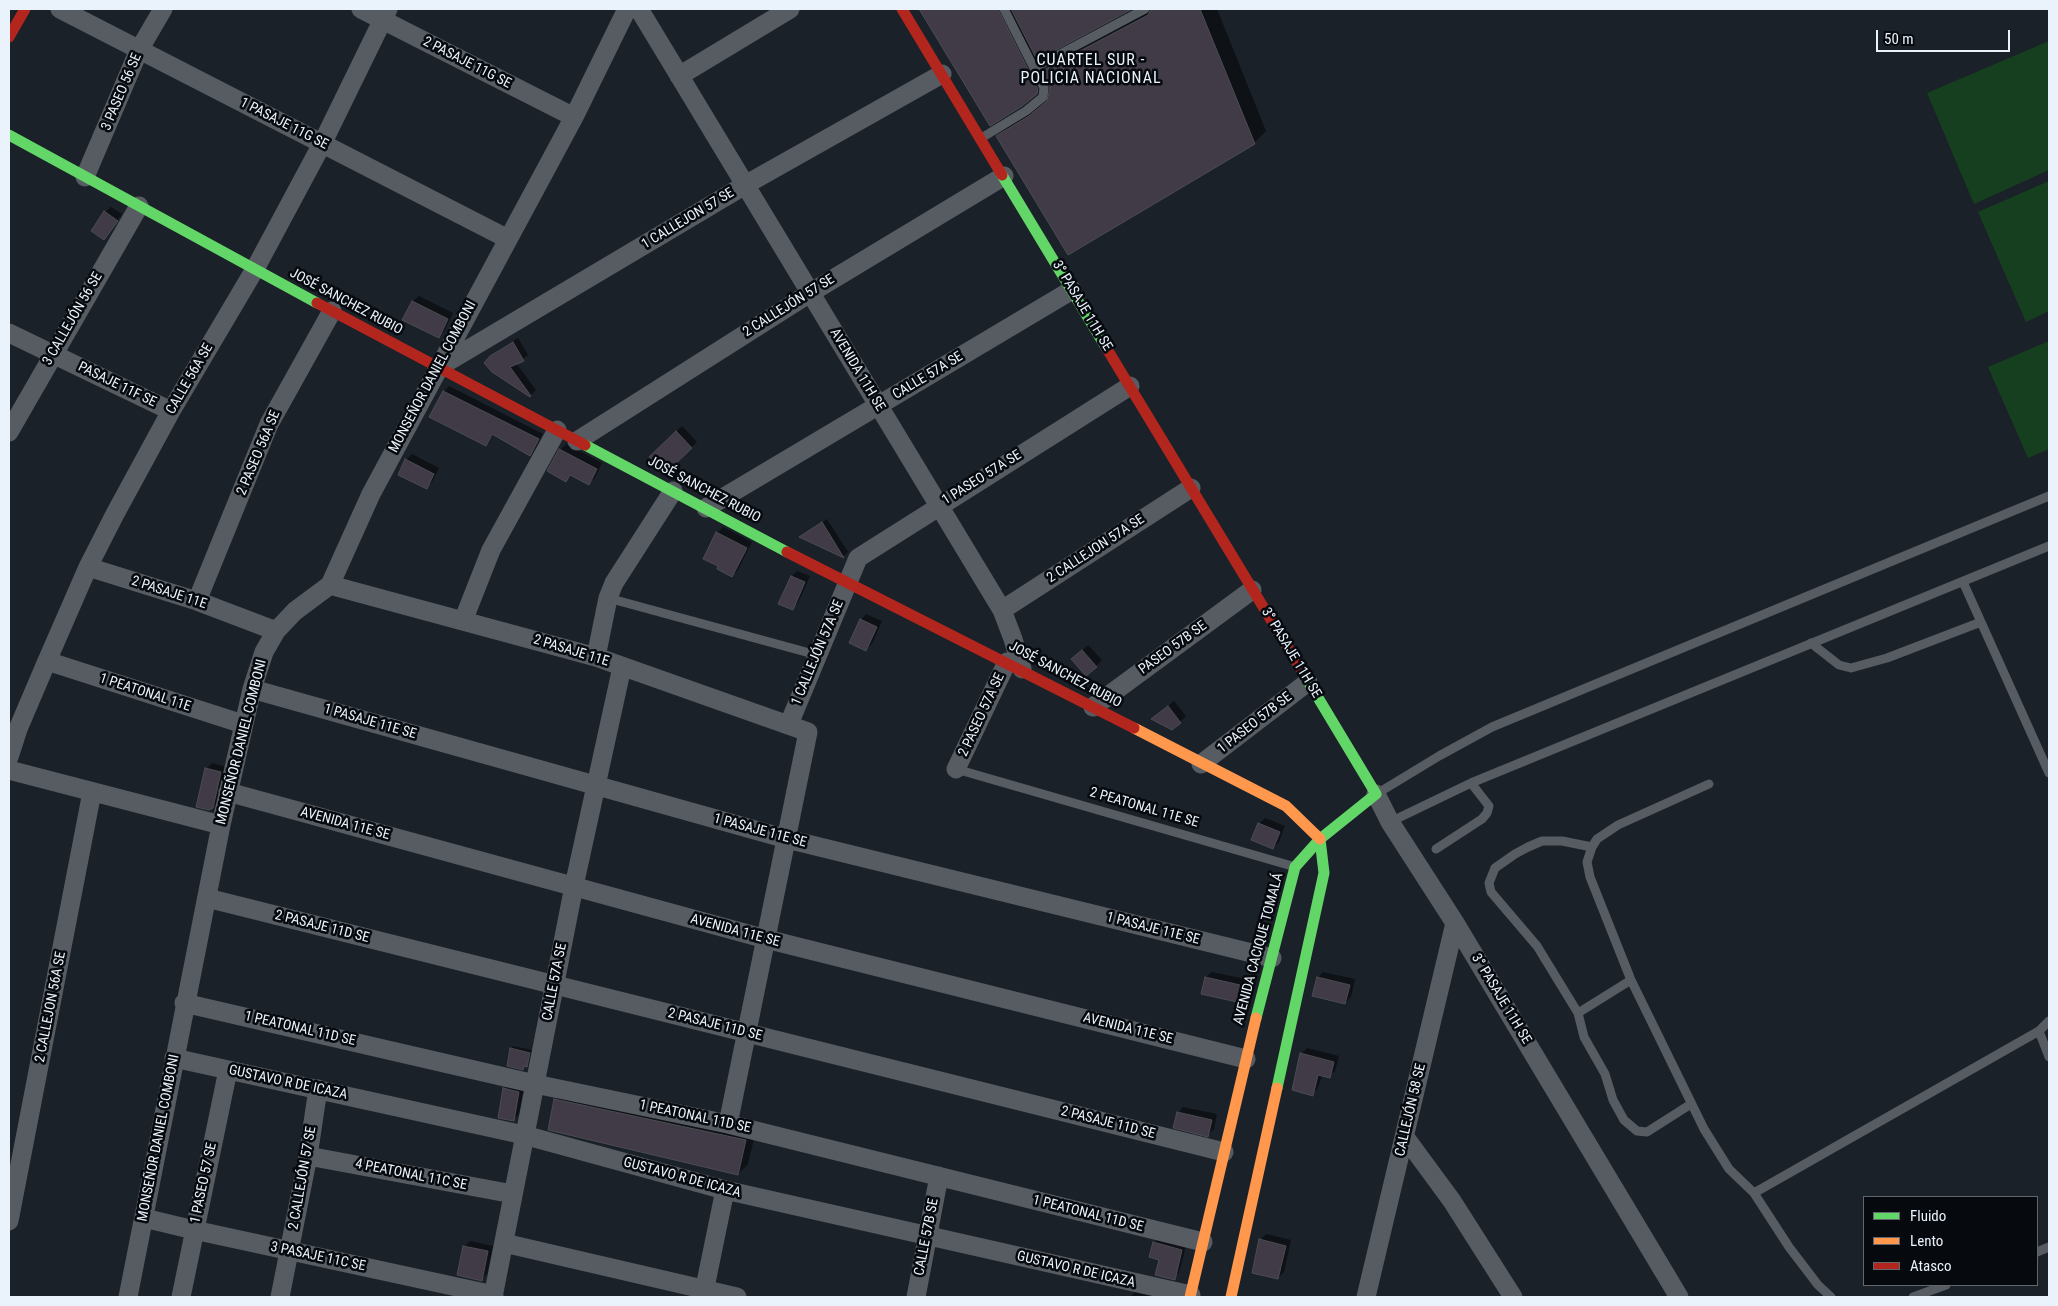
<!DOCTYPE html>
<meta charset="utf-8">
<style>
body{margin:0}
#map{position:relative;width:2058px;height:1306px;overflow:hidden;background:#1b2128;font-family:"Roboto Condensed",sans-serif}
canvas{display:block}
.frame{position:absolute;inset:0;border:10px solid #eaf2fb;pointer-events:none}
.legend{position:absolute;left:1863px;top:1196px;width:175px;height:90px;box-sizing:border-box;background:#060a0f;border:1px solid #61676d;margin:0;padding:6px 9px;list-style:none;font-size:15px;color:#eaf2fb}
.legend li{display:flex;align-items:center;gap:10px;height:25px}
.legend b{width:25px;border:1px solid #61676d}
.scale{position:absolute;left:1876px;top:30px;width:134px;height:22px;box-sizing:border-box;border:2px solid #eaf2fb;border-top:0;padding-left:6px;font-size:15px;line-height:18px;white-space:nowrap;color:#eaf2fb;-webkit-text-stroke:4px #060a0f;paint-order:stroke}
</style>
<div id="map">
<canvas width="2058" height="1306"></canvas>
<div class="frame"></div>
<ul class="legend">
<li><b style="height:6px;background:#63d668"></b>Fluido</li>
<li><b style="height:6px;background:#ff974d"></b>Lento</li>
<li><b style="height:6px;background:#b3261e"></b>Atasco</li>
</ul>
<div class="scale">50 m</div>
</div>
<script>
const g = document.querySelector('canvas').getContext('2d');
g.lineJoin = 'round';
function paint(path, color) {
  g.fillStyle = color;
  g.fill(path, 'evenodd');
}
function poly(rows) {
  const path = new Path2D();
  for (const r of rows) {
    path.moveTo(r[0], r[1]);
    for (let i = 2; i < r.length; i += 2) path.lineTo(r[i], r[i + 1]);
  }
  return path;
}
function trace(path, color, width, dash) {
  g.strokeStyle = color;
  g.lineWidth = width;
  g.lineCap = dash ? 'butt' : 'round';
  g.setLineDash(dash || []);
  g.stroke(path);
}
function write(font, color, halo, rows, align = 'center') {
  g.font = font + ' "Roboto Condensed",sans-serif';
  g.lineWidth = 5;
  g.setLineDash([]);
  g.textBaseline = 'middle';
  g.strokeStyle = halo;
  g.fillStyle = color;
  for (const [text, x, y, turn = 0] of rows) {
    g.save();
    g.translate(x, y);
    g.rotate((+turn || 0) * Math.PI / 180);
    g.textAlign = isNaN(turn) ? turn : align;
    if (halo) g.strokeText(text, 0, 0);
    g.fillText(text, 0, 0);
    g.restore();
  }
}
paint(poly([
 [2049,41,2049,170,1974,204,1927,93],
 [2049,181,2049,311,2026,322,1978,212],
 [2049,341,2049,449,2028,458,1988,367]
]), '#163f1f');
paint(poly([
 [921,9,1129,9,1039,57,1045,69,1056,59,1150,9,1217,9,1266,131,1254,143,998,136,1010,124,1049,99,1052,88,1048,81,1036,93,990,124],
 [111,207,122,214,104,238,105,212],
 [419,296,453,313,444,331,438,337,404,319,413,301],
 [518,338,528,355,516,363,536,390,530,396,491,357,497,351],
 [449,386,543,434,535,449,530,454,493,434,485,444,431,416,444,391],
 [682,426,697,442,670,467,651,456],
 [566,444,602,463,595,478,589,484,572,475,566,481,560,450],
 [412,454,439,468,432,482,426,488,406,460],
 [827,519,848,552,844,556,802,536],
 [723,527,752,542,738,570,732,576,720,566,717,533],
 [797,571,810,576,798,603,792,609,792,576],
 [866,614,882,621,872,644,866,650,861,620],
 [1088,645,1102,660,1096,666,1079,653],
 [1174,701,1186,716,1180,722,1158,714],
 [212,763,226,767,219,801,213,807,206,769],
 [1265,818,1285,826,1279,842,1273,848,1259,824],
 [1212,972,1245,979,1242,995,1236,1000,1206,977],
 [1323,972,1355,979,1351,997,1345,1003,1318,977],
 [513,1046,532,1050,529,1063,523,1068,511,1049],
 [1307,1048,1339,1056,1335,1071,1329,1076,1322,1075,1318,1088,1313,1094,1301,1054],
 [510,1083,524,1086,519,1114,513,1120,504,1089],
 [565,1090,756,1130,748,1164,738,1174,555,1100],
 [1183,1107,1217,1114,1214,1129,1208,1135,1178,1113],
 [1266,1234,1291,1240,1284,1272,1278,1278,1260,1240],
 [1158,1238,1186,1246,1179,1273,1174,1277,1161,1259,1154,1243],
 [470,1241,493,1246,487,1274,481,1279,464,1247],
 [1138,1289,1176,1297,1130,1297]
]), '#0007');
const building = poly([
 [919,9,998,9,1038,89,1037,94,1022,106,990,126,919,9],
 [1011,9,1132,9,1037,60,1011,9],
 [1151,9,1200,9,1255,144,1068,255,996,136,1029,116,1047,101,1050,88,1042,71,1148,15,1151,9],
 [104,211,118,221,104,240,91,231,104,211],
 [412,301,448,319,439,338,402,320,412,301],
 [513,342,524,361,510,367,531,396,530,397,492,372,484,363,490,356,513,342],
 [443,391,539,439,530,456,492,434,486,446,429,417,443,391],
 [676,431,692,448,670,469,649,457,676,431],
 [559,449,597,469,589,485,570,475,566,482,547,471,559,449],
 [405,459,434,474,427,489,398,475,405,459],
 [822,522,844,558,799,537,822,522],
 [716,532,747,548,732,577,717,569,718,566,703,559,716,532],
 [791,576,805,582,793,610,778,604,791,576],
 [860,619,877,627,866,651,849,643,860,619],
 [1082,650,1097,667,1086,676,1071,659,1082,650],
 [1168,706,1181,723,1172,730,1151,719,1168,706],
 [205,768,221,772,213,808,209,810,196,807,205,768],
 [1258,823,1280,832,1273,849,1251,840,1258,823],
 [1205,977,1240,985,1237,1002,1201,994,1205,977],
 [1317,977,1350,985,1345,1004,1312,996,1317,977],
 [510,1048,530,1053,527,1067,524,1066,523,1070,507,1066,510,1048],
 [1300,1053,1334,1062,1330,1078,1318,1075,1313,1096,1292,1090,1300,1053],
 [503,1088,519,1092,514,1121,498,1118,503,1088],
 [554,1099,746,1140,738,1175,548,1130,554,1099],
 [1177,1112,1212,1120,1208,1137,1173,1128,1177,1112],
 [1259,1239,1286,1246,1278,1279,1252,1273,1259,1239],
 [1153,1242,1182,1250,1175,1280,1155,1275,1159,1260,1149,1257,1153,1242],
 [463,1246,488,1251,482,1281,457,1275,463,1246]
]);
paint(building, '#403b46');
trace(building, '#4c4c53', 1);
trace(poly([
 [1034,68,1145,9],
 [983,137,1026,111,1043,97,1044,88,1004,9],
 [1963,582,2049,773],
 [608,598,817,655],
 [1811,643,1839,665,1851,668,1887,658,1981,622],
 [956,769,1292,866],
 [1709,784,1618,825,1597,839,1592,847,1587,862,1590,877,1631,980,1704,1129,1729,1169,1754,1193,2039,1031,2049,1021],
 [1378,793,1439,756,1492,727,2049,496],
 [1390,822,1471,783,2049,546],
 [1592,847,1562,841,1542,841,1528,847,1515,854,1495,868,1489,883,1491,892,1537,946,1578,1013,1631,980],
 [1436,849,1482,819,1487,813,1489,806,1471,783],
 [1578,1013,1584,1037,1605,1074,1613,1100,1624,1120,1637,1131,1647,1132,1691,1104],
 [2039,1031,2049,1057],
 [1754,1193,1789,1247,1818,1285,1831,1297],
 [2037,1252,2049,1247],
 [1913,1297,1946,1285]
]), '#575c63', 9);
trace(poly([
 [60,9,508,239],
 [361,9,574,117],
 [639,9,1002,610,1013,639,1022,669],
 [679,76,790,9],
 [85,177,139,50,163,9],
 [9,333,171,411],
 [437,368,745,185,942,74],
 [9,432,139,206],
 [577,441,810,293,1004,176],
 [706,508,1072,290],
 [88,567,197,601,276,631],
 [330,585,596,657,808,732,728,1124],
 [197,601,269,424,332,311],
 [1002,610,1191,488],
 [463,621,491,550,557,430],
 [596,657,608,598,614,583,673,491],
 [47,661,243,724],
 [252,689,787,839,1272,958],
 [1093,707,1252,590],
 [789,724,858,558,1130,386],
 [9,757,18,729,47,661,88,567,115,514,171,411,255,269,322,144,388,9],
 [1201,764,1308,682],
 [956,769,1007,662],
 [9,770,221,825],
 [228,792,766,939,1246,1059],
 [1376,794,1390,822,1455,923,1679,1297],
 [207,898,1224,1152],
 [184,1003,535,1084,728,1124,1203,1242],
 [174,1058,524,1135,725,1190,1191,1295],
 [1405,1137,1452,1201,1513,1297],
 [308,1156,513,1194],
 [144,1218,194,1230,494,1295],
 [9,1221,92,792],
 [504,1243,737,1297],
 [128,1297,221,825,252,689,264,652,276,631,295,611,330,585,371,494,574,117,627,9],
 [181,1297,228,1070],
 [280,1297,308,1156,318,1089],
 [493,1297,574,886,622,667],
 [703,1297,725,1190],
 [916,1297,939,1176],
 [1366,1297,1455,923]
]), '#575c63', 19);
trace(poly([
 [9,135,317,303],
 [1002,175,1107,349],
 [585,445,787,552],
 [1256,1018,1295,867,1320,839,1376,794,1305,676],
 [1277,1088,1324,873,1320,839]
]), '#63d668', 11);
trace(poly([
 [1134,728,1286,806,1320,839],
 [1190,1297,1256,1018],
 [1231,1297,1277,1088]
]), '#ff974d', 11);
trace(poly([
 [902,9,1002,175],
 [9,37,25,9],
 [317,303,585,445],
 [1107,349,1305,676],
 [787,552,1134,728]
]), '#b3261e', 11);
write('14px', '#eaf2fb', '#060a0f', [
 ["2 PASAJE 11G SE",467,63,27],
 ["3 PASEO 56 SE",122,92,-67],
 ["1 PASAJE 11G SE",284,124,27],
 ["1 CALLEJON 57 SE",688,219,-31],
 ["JOSÉ SANCHEZ RUBIO",346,302,28],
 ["2 CALLEJÓN 57 SE",789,306,-32],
 ["3° PASAJE 11H SE",1082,306,59],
 ["3 CALLEJÓN 56 SE",73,319,-60],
 ["AVENIDA 11H SE",857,370,59],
 ["CALLE 57A SE",928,376,-31],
 ["MONSEÑOR DANIEL COMBONI",433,377,-62],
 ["CALLE 56A SE",190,379,-60],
 ["PASAJE 11F SE",117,385,26],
 ["2 PASEO 56A SE",259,453,-67],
 ["1 PASEO 57A SE",982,478,-32],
 ["JOSÉ SANCHEZ RUBIO",704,490,28],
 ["2 CALLEJON 57A SE",1096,549,-33],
 ["2 PASAJE 11E",169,593,18],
 ["PASEO 57B SE",1173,648,-36],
 ["2 PASAJE 11E",571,651,17],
 ["1 CALLEJÓN 57A SE",818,653,-67],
 ["3° PASAJE 11H SE",1291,653,59],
 ["JOSÉ SANCHEZ RUBIO",1065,675,28],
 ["1 PEATONAL 11E",145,693,18],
 ["2 PASEO 57A SE",982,715,-65],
 ["1 PASAJE 11E SE",370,722,16],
 ["1 PASEO 57B SE",1255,723,-38],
 ["MONSEÑOR DANIEL COMBONI",242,742,-76],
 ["2 PEATONAL 11E SE",1144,808,16],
 ["AVENIDA 11E SE",345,824,15],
 ["1 PASAJE 11E SE",760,831,15],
 ["2 PASAJE 11D SE",322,927,14],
 ["1 PASAJE 11E SE",1153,929,14],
 ["AVENIDA 11E SE",735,931,15],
 ["AVENIDA CACIQUE TOMALÁ",1259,949,-75],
 ["CALLE 57A SE",555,982,-79],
 ["3° PASAJE 11H SE",1501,999,59],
 ["2 CALLEJON 56A SE",51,1007,-79],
 ["2 PASAJE 11D SE",715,1025,14],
 ["1 PEATONAL 11D SE",300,1029,13],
 ["AVENIDA 11E SE",1128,1029,14],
 ["GUSTAVO R DE ICAZA",288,1083,12],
 ["CALLEJÓN 58 SE",1411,1110,-77],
 ["1 PEATONAL 11D SE",695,1117,12],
 ["2 PASAJE 11D SE",1108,1123,14],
 ["MONSEÑOR DANIEL COMBONI",159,1138,-79],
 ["4 PEATONAL 11C SE",411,1175,11],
 ["2 CALLEJÓN 57 SE",303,1178,-80],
 ["GUSTAVO R DE ICAZA",682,1178,15],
 ["1 PASEO 57 SE",204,1183,-78],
 ["1 PEATONAL 11D SE",1088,1214,14],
 ["CALLE 57B SE",927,1237,-79],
 ["3 PASAJE 11C SE",318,1257,12],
 ["GUSTAVO R DE ICAZA",1076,1270,13]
]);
g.letterSpacing = '1px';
write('16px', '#eaf2fb', '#060a0f', [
 ["CUARTEL SUR -",1091,61],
 ["POLICIA NACIONAL",1091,79]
]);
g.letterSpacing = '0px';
</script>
